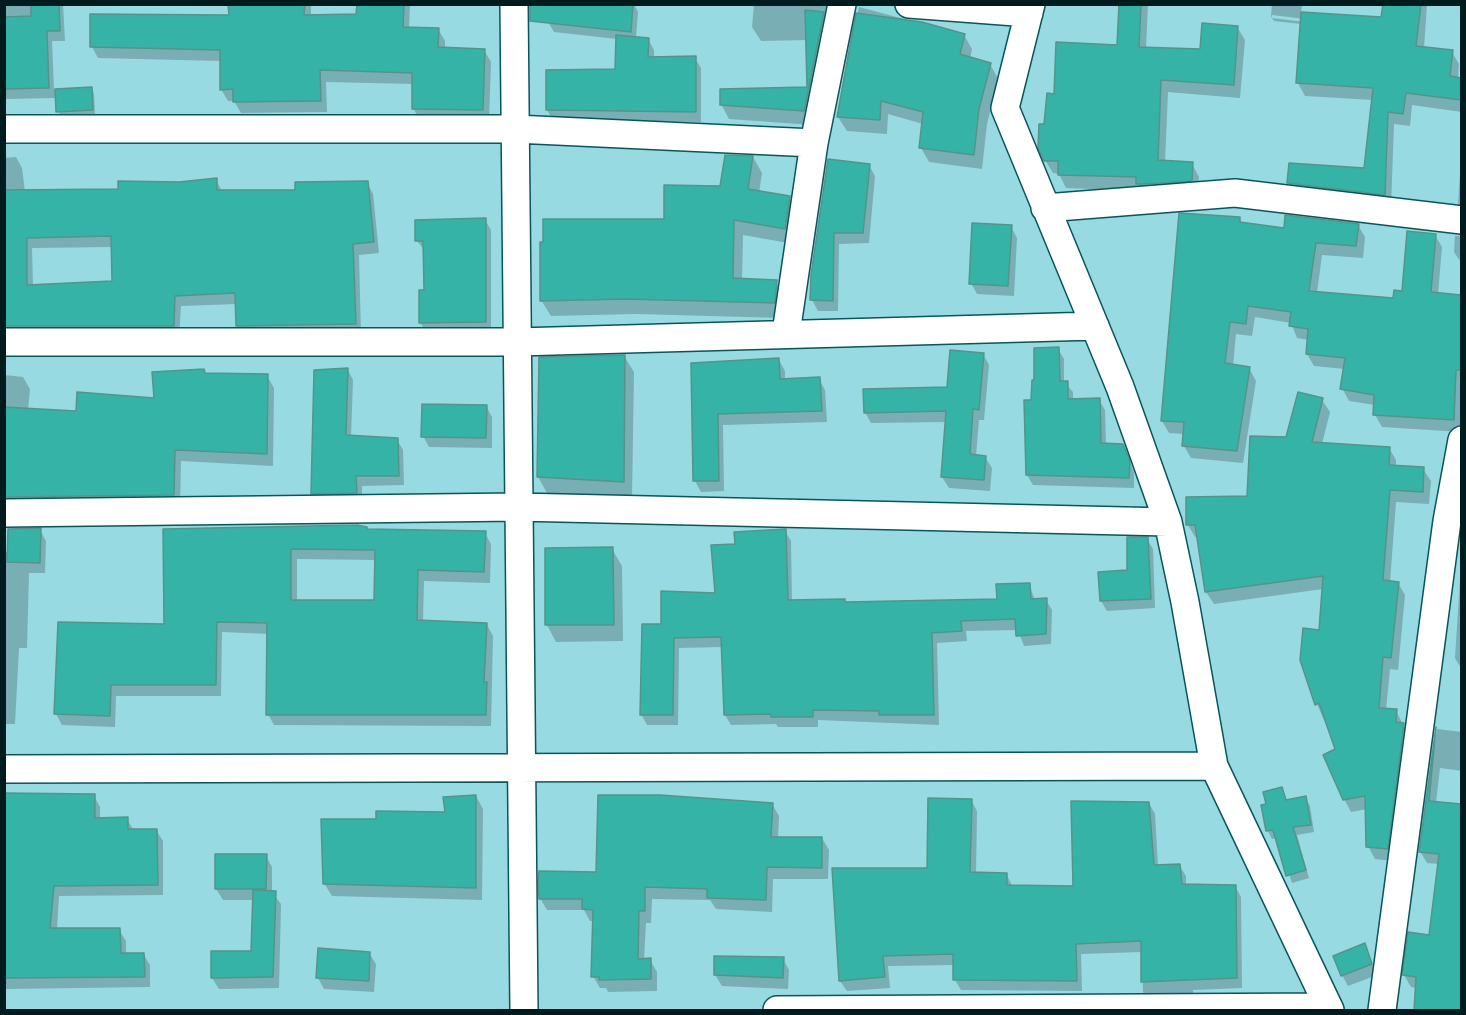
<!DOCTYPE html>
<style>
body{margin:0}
#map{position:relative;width:1466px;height:1015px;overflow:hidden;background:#97dae1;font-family:Quicksand,sans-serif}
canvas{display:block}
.frame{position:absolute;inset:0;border:6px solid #001b1e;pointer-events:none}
</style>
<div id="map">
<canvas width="1466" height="1015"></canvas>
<div class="frame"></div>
</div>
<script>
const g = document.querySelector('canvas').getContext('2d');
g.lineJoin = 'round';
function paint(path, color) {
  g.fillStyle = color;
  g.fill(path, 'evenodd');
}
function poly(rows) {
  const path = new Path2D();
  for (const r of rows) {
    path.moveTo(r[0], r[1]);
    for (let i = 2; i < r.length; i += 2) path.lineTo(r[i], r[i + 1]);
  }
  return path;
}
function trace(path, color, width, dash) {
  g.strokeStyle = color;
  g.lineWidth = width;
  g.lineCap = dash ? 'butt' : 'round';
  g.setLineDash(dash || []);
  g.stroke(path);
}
paint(poly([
 [4,4,63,4,65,41,52,41,54,90,92,89,94,94,95,115,60,117,57,98,4,99],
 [230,4,311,4,311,17,358,16,358,4,410,4,409,29,438,29,445,41,445,48,484,50,491,62,489,121,420,120,413,108,414,84,326,82,327,112,241,113,234,101,228,101,221,89,221,61,98,58,92,47,230,17],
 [547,4,634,4,638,12,636,38,648,39,654,50,654,58,695,58,701,68,701,122,553,120,547,110,616,71,617,39,554,32,548,22],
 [754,4,844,4,812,125,729,119,721,104,721,91,809,88,807,40,761,41,752,27],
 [1120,4,1148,4,1146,48,1201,51,1237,27,1245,40,1240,98,1168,92,1165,162,1192,164,1199,177,1198,193,1066,188,1059,174,1053,173,1045,160,1046,126,1055,95,1119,47],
 [1272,4,1302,4,1301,14,1383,18,1384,4,1427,4,1424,48,1452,52,1459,64,1458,79,1462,79,1462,112,1412,105,1410,126,1394,124,1391,207,1296,196,1289,183,1365,170,1373,100,1305,96,1298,83,1301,24,1274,21,1272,18,1305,22,1305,19,1272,15,1272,18,1271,16],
 [859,7,964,35,972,49,970,59,990,64,998,79,987,124,982,169,929,162,921,148,923,124,888,114,887,134,847,131,838,117],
 [16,157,22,168,25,192,120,191,216,180,222,191,297,191,367,183,373,194,379,253,359,255,361,335,243,337,237,326,237,304,181,306,179,336,4,338,4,158],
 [113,247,113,282,33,286,32,248],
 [753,157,762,173,759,193,789,198,798,214,794,244,743,235,742,280,776,282,785,298,783,318,636,314,551,316,541,300,721,187],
 [1461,158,1462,159,1462,210,1458,203],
 [869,165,875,176,869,243,839,244,838,311,818,311,812,300,812,275],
 [1239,219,1242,223,1285,230,1358,225,1365,237,1363,258,1322,255,1317,293,1394,299,1403,293,1435,235,1442,247,1438,294,1462,296,1462,432,1382,427,1375,415,1375,405,1349,401,1342,388,1345,369,1314,366,1307,354,1309,340,1297,338,1291,323,1255,317,1252,336,1236,334,1233,366,1249,368,1256,381,1243,463,1191,458,1184,446,1184,434,1169,433,1162,421],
 [485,220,491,230,491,332,426,332,420,322,426,292,425,251,417,241],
 [1011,227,1017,238,1014,296,977,294,971,283],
 [1455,236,1462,236,1462,264,1454,252],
 [1058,349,1064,359,1064,382,1073,392,1073,401,1099,400,1105,410,1106,445,1123,445,1134,472,1134,488,1033,485,1027,475,1033,401],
 [983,354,989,365,984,420,979,420,976,456,985,457,992,468,990,491,949,488,942,477,947,422,871,423,865,412,948,388],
 [624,356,634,372,632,498,547,493,538,477],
 [779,360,785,371,785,380,819,379,825,390,827,422,723,425,724,491,701,492,695,481,693,364],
 [204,370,206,374,267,376,274,388,273,466,181,461,180,507,4,512,4,375,23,377,30,389,28,410,77,412,156,400],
 [348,370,353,380,351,437,397,440,403,450,404,485,362,486,362,503,319,504,313,493],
 [1322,400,1330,412,1322,444,1389,448,1396,460,1396,467,1423,469,1431,481,1429,504,1396,502,1390,582,1398,583,1405,595,1398,670,1390,669,1386,710,1396,711,1410,737,1394,861,1375,859,1368,846,1367,809,1351,812,1344,799,1337,750,1317,704,1323,589,1214,604,1206,592,1199,537,1195,537,1188,525,1248,497,1288,439],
 [486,406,492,417,492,448,429,447,423,436],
 [40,530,46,541,45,573,29,573,27,648,19,648,15,724,4,724,4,552,9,552],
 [164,530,485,533,491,544,490,583,424,581,423,621,487,625,493,636,491,726,274,725,268,714,269,634,222,632,221,696,116,696,115,727,62,725,56,714,165,625],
 [297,559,376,560,375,601,297,601],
 [785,531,791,541,792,601,846,604,998,601,1029,585,1035,600,1046,600,1052,610,1051,644,1024,646,1018,630,966,631,967,641,937,643,939,725,818,720,818,727,778,727,776,724,731,725,725,715,723,647,679,648,678,725,647,725,641,714,662,626,717,595,737,545],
 [1147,539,1153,549,1155,608,1107,611,1101,601,1128,572],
 [1462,547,1462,670,1455,658],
 [546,549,612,549,622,566,623,641,556,642,547,625],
 [1437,729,1462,732,1462,771,1440,768,1436,803,1462,806,1462,1010,1415,1010,1417,988,1411,987,1404,975,1430,936,1439,864,1427,863,1420,851],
 [1281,789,1287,801,1305,798,1310,806,1314,832,1297,835,1309,878,1292,883,1277,838,1272,839,1268,831,1263,806,1268,805],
 [4,794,94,796,100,807,100,819,127,819,134,831,156,830,163,841,163,895,59,896,57,929,119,930,126,941,126,954,144,955,150,965,150,987,6,989],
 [476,796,483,809,482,900,332,896,324,883,377,820,446,814],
 [971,800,977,811,976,873,1006,874,1012,885,1075,887,1149,803,1155,814,1158,866,1179,865,1186,876,1186,885,1235,886,1241,897,1242,988,1193,990,1193,1002,1149,1002,1143,992,1142,952,1081,954,1082,991,961,990,955,980,954,965,888,966,890,988,847,991,840,981,929,869],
 [772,804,779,816,778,838,822,838,829,850,828,879,773,879,772,912,716,909,710,900,652,899,651,923,646,923,644,960,650,960,657,972,657,991,608,992,606,988,600,988,593,976,594,921,590,921,584,910,547,910,540,898],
 [266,856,272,867,272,892,281,904,279,988,219,989,212,978,252,952,254,900,223,900,216,889],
 [1364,945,1377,975,1348,986,1342,975],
 [369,953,376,964,374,992,324,989,318,978],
 [716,958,783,959,789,970,788,989,722,986,715,975]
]), '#0003');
const building = poly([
 [31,4,59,4,60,31,47,31,49,88,4,89,4,17,31,16,31,4],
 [228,4,305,4,304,15,356,14,357,4,404,4,403,27,439,28,438,47,485,49,483,110,412,109,412,73,320,70,321,101,233,102,233,89,220,90,220,50,90,47,90,14,229,15,228,4],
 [530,4,633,4,631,32,530,21,530,4],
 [1119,4,1141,4,1139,47,1200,49,1202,23,1238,26,1234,85,1161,80,1158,160,1193,162,1192,181,1144,184,1136,184,1136,177,1058,175,1058,161,1044,161,1038,148,1039,124,1044,124,1047,93,1054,94,1056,42,1117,45,1119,4],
 [1383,4,1421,4,1416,46,1453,50,1450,76,1461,78,1461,100,1406,93,1403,114,1388,112,1385,195,1287,183,1289,163,1364,168,1373,88,1296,83,1301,12,1381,17,1383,4],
 [805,10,824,12,804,111,720,105,720,89,807,87,805,10],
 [856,13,922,22,965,34,960,54,991,63,979,109,974,155,919,148,923,112,881,101,880,120,837,117,856,13],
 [616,35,649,38,648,57,696,56,696,112,546,110,546,70,615,69,616,35],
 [92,87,93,110,56,112,55,89,92,87],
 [725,155,753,156,748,189,790,196,785,229,734,220,733,278,777,280,775,303,626,299,540,301,540,242,543,242,543,219,664,219,664,185,720,186,725,155],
 [828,159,870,164,863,233,834,233,833,301,810,300,811,275,828,159],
 [217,178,217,190,295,190,295,182,368,181,374,242,353,244,356,324,236,326,235,293,175,296,174,326,4,326,4,190,118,189,118,181,179,182,217,178],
 [111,236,112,281,27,285,27,238,111,236],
 [1179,213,1240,217,1240,222,1284,228,1285,215,1359,224,1356,246,1316,243,1309,291,1393,298,1394,290,1402,291,1407,231,1436,234,1431,292,1461,295,1461,370,1456,370,1454,420,1373,415,1374,395,1340,389,1345,358,1306,354,1308,329,1289,326,1291,312,1248,306,1246,324,1230,322,1225,363,1250,367,1237,451,1182,446,1184,422,1161,421,1179,213],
 [486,218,486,322,419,323,419,290,424,290,423,241,415,241,415,220,486,218],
 [972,223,1012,225,1008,286,969,284,972,223],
 [1059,347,1060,381,1068,381,1068,399,1100,398,1101,443,1123,444,1130,461,1129,478,1026,475,1024,400,1031,400,1032,380,1034,380,1034,348,1059,347],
 [950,350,984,353,979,410,973,409,970,454,986,456,984,480,941,477,946,411,864,413,863,389,947,387,950,350],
 [625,355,624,482,537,477,539,357,625,355],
 [779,358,780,379,820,377,822,411,718,414,719,481,693,481,691,363,779,358],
 [348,368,346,435,398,438,399,476,356,476,357,493,311,494,314,370,348,368],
 [204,369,205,373,268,374,267,454,175,450,174,495,4,497,4,407,76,411,77,392,154,398,152,372,204,369],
 [1298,392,1323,398,1312,442,1390,447,1389,465,1424,467,1423,492,1390,490,1383,580,1399,582,1391,658,1383,657,1379,708,1397,709,1396,722,1404,723,1388,849,1366,847,1365,796,1343,800,1323,755,1335,749,1319,703,1315,705,1300,660,1303,628,1319,630,1323,576,1205,592,1195,525,1186,525,1186,497,1247,496,1250,436,1286,437,1298,392],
 [422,404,487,405,486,438,421,437,422,404],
 [357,525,367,527,367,529,486,531,484,572,418,570,417,620,487,623,484,682,487,682,486,715,266,715,267,623,217,622,216,685,111,685,110,716,54,714,58,622,164,624,163,529,357,525],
 [291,549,375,550,374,600,291,600,291,549],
 [41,528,40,563,7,562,8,529,41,528],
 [786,529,788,600,845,599,845,602,997,599,996,584,1030,583,1031,599,1047,598,1046,634,1016,636,1015,619,961,621,962,631,932,633,934,715,879,715,879,711,813,710,813,717,771,717,771,714,724,715,721,637,674,638,673,715,640,715,642,624,661,624,661,591,715,593,711,545,735,544,734,532,786,529],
 [1127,537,1148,537,1151,599,1100,601,1098,572,1127,570,1127,537],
 [613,547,614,625,545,625,545,548,613,547],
 [1436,727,1429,801,1461,804,1461,1011,1414,1011,1416,977,1402,975,1408,932,1429,935,1439,854,1419,852,1436,727],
 [1282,787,1286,800,1306,796,1311,825,1293,827,1306,870,1286,876,1273,830,1266,831,1261,805,1266,804,1263,792,1282,787],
 [4,793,95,794,95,818,128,817,128,829,157,829,158,885,54,886,50,928,120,928,121,953,144,953,145,977,4,978,4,793],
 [476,795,476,888,323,884,321,819,376,819,376,811,445,812,443,797,476,795],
 [598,795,660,795,773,803,771,837,822,837,822,868,767,867,766,900,707,898,707,889,645,887,645,911,639,911,638,959,651,958,651,979,599,980,599,977,591,977,593,910,582,909,582,899,539,899,538,882,539,871,596,872,598,795],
 [928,798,972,799,970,872,1007,873,1007,885,1073,886,1071,801,1149,802,1154,865,1180,864,1182,884,1236,885,1237,978,1141,982,1141,941,1076,944,1077,981,953,980,953,954,883,956,885,977,839,981,832,868,927,868,928,798],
 [215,854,267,854,266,889,215,889,215,854],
 [253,890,276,891,273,977,211,978,211,951,251,951,253,890],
 [1365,943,1372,964,1341,976,1333,956,1365,943],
 [318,948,370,952,369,981,316,978,318,948],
 [714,956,784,957,783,978,714,975,714,956]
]);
paint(building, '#35b3a7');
trace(building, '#54948c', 1.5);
const minor = poly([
 [514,4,524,1010],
 [909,4,1029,13],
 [1031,4,1005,108,1120,387,1168,522,1185,602,1214,766,1330,1010],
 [4,129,515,129,814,143],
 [1045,208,1235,193,1462,220],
 [786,333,814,143,842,4],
 [4,342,517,342,1095,326],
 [4,513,518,507,1168,522],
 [4,769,1214,766],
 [777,1010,1328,1007],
 [1382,1010,1447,521,1462,440]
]);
trace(minor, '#08555c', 30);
trace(minor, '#fff', 27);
</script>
